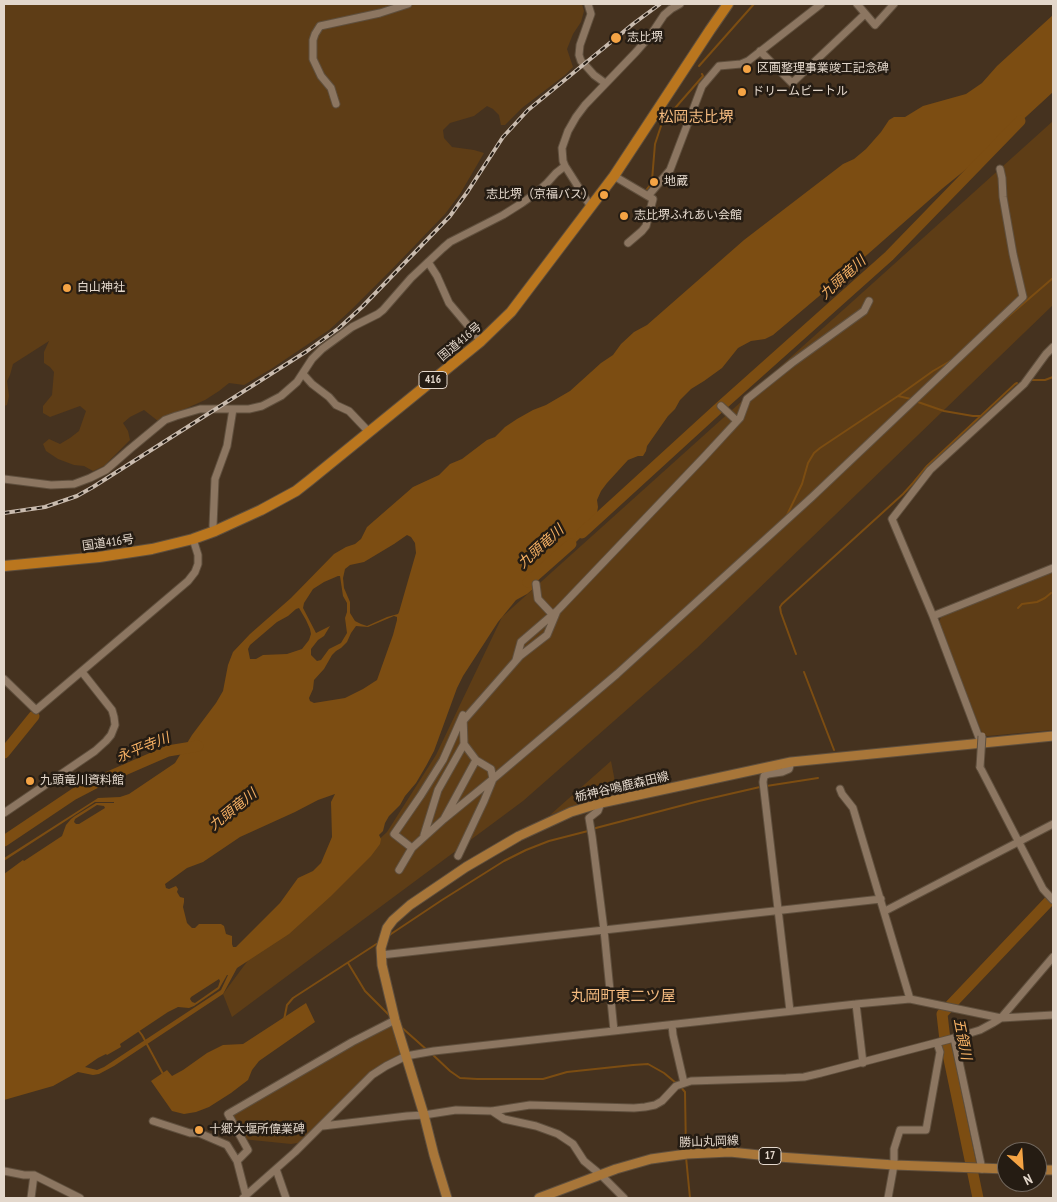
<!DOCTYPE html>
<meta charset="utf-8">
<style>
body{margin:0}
#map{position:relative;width:1057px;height:1202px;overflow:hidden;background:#45321f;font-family:"PT Sans Narrow",sans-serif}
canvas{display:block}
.frame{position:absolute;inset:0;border:5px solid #e3d7cb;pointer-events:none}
.north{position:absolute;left:997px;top:1142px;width:50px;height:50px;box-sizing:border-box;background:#251c13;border:1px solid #71675d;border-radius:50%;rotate:154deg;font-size:14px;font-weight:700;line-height:20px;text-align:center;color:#e3d7cb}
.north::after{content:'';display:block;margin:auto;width:18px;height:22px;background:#f4a344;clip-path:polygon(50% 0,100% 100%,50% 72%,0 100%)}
</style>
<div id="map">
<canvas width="1057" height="1202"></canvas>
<div class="frame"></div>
<div class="north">N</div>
</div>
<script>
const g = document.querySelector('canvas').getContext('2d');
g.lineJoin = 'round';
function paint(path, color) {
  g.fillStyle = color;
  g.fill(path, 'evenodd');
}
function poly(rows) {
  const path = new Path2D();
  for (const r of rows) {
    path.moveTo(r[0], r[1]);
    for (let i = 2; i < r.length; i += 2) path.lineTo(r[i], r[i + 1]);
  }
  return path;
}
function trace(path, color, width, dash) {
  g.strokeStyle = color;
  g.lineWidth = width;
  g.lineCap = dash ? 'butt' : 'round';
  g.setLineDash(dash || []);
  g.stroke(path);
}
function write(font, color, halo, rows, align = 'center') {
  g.font = font + ' "PT Sans Narrow","Noto Sans JP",sans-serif';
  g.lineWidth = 5;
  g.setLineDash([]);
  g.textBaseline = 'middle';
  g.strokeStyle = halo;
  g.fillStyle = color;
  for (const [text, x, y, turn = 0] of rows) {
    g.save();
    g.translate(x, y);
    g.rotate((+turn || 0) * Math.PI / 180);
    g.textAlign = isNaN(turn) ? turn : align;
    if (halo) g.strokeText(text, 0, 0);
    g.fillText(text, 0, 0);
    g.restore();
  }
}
paint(poly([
 [4,4,582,4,584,11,581,22,573,34,567,49,573,67,565,75,522,108,505,125,501,125,499,115,493,109,487,106,474,116,450,123,443,130,444,138,452,147,474,150,484,153,460,194,445,214,393,268,351,310,329,330,271,369,244,385,229,383,219,391,205,400,158,421,144,410,130,417,123,423,128,431,130,440,104,466,93,471,84,466,74,465,58,459,46,451,43,444,49,439,60,444,70,438,79,431,86,411,80,406,50,417,43,413,43,406,52,395,54,372,50,367,44,363,44,352,49,341,13,364,10,375,7,381,9,396,7,405,4,406],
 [1053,121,1053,305,697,648,523,801,232,1017,223,994,249,959,387,832,436,755,502,617],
 [1053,572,1053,730,987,736,982,733,964,688,939,622,942,615],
 [611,761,617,792,550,815],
 [395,1020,406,1056,386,1066,304,1142,291,1144,242,1139,228,1114]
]), '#5e3d16');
paint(poly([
 [1053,15,1053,92,991,149,943,188,843,276,773,335,765,339,751,341,738,348,722,368,704,381,691,389,680,400,675,409,668,416,647,446,646,451,643,456,638,456,628,460,607,483,601,491,597,500,598,507,596,519,589,529,565,553,557,555,547,561,541,569,533,589,527,594,516,600,498,622,463,676,457,688,434,751,426,766,416,783,405,796,400,805,389,816,385,823,383,831,379,835,381,839,380,844,371,856,331,896,289,934,237,968,223,994,114,1066,99,1074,93,1075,78,1072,53,1086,4,1100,4,874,23,860,24,861,62,836,66,825,71,819,75,816,96,803,114,803,114,802,95,802,4,861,4,858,95,800,98,798,120,797,129,794,175,763,192,735,216,703,223,691,228,665,233,652,250,634,291,598,334,554,346,547,355,544,361,539,367,527,413,487,439,475,450,464,462,459,487,440,495,437,505,427,517,419,533,410,546,405,570,391,601,363,613,355,621,344,634,332,647,325,744,240,843,164,854,159,866,149,881,132,889,120,894,117,905,117,923,106,966,94,982,83,997,66],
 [407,535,411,537,415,543,416,553,399,612,398,614,387,617,367,626,361,624,355,621,350,613,350,602,344,588,343,578,345,569,350,565,364,562,394,544],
 [338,576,340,576,343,596,347,603,347,612,345,618,347,633,341,643,329,649,321,660,317,661,311,655,311,649,318,640,324,636,330,626,316,633,303,608,304,603,313,589,324,582],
 [299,608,306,620,310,629,311,634,309,640,302,649,287,654,263,655,256,659,250,659,248,649,250,645,277,622,288,616,296,609],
 [394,616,397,617,397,620,393,635,377,680,363,689,345,698,314,703,310,701,309,698,313,689,314,680,324,669,332,655,336,651,341,648,347,642,351,633,356,626,368,627],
 [335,794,331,802,332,837,321,863,313,871,298,878,280,903,236,947,233,947,232,944,232,936,226,934,224,926,221,924,199,924,195,928,192,928,187,923,183,907,184,902,184,898,180,897,177,892,178,889,176,886,169,889,166,888,165,884,187,868,203,862,240,837,295,812,318,800],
 [97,805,104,806,105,808,79,824,76,824,74,822,75,819],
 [227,975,228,975,221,990,104,1067,97,1070,85,1067,98,1058,106,1054,107,1055,121,1047,120,1044,168,1012,178,1007,189,1008,194,1006,219,989],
 [219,979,220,981,218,987,195,1003,192,1002,190,999,191,997],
 [306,1003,315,1022,259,1061,252,1070,248,1080,231,1093,209,1107,196,1112,184,1114,172,1111,151,1081,167,1070,172,1076,183,1070,207,1053,223,1045,243,1044]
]), '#7c4d12');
trace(poly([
 [699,66,754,4],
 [647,189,651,184,652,180,655,144,662,123,703,76,702,74],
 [996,327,1053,278],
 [1030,380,1045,380,1053,377],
 [898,396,911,399],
 [915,401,944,411,973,416,981,416],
 [787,515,802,484,808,463,814,453,820,448,898,396,933,371,952,360],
 [1018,608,1022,604,1037,602,1045,598,1051,593],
 [796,654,781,613,780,607,782,604,903,494,913,483,927,466,1015,384,1017,383],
 [804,672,834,750],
 [592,829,699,801,760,787,818,778],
 [388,936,442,900,504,861,526,850,549,841,588,831],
 [348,963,365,991,390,1016],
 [284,1020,287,1005,293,998,378,943],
 [400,1026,427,1050],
 [138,1030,142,1035,163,1074],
 [432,1054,450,1071,460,1078,477,1079,543,1079,567,1072,633,1065,648,1064,664,1073,676,1083],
 [680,1086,685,1092,686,1152],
 [686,1157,690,1198]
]), '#7c4d12', 2);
trace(poly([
 [582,533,721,406,889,256,1020,121],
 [528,582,571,544],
 [4,753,34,716],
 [4,841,74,794,99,781,168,751,198,746],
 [978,1198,945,1040,942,1014,1053,897]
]), '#7c4d12', 11);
const minor = poly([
 [588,4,591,14,580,45,579,55,581,61,586,66,594,75,605,83],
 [857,4,875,25,894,4],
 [760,51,792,83,865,14],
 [336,104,331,88,321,76,313,59,313,40,315,34,320,26,380,13,408,4],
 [565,166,591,207],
 [614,176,653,199,646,226,642,231,628,243],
 [648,196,670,170,702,86,719,66,741,64,748,61,821,4],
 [428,262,437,276,449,303,481,341],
 [303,374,312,384,329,397,336,405,349,411,369,432],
 [721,406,737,421],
 [4,479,51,485,74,484,90,478,106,470,130,449,165,420,176,416,200,409,249,409,262,406,281,396,297,382,312,359,322,349,352,327,378,314,383,310,411,278,443,248,450,242,503,215,522,203,536,193,547,183,556,173,565,166,563,161,562,148,568,131,576,117,585,105,636,52,650,36,664,15,671,9,680,4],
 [215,531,213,526,215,479,227,446,233,409],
 [536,584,538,599,552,614],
 [557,611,704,457,740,418,747,399,792,363,864,311,869,301],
 [933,616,1053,568],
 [4,679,36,710,188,581,195,572,198,564,198,555,193,539],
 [463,721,520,656,547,635,557,611,521,642,516,660],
 [981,743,933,616,892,519,930,470,1024,384,1046,354,1053,347],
 [980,767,1043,889,1053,900],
 [840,789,842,794,853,808,910,999],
 [601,803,598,811,589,818,592,836,604,930,614,1031],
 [4,813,95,751,106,741,111,735,115,725,114,717,112,710,82,672],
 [444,819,493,779,617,674,812,497,1023,297,1013,254,1003,197,1002,178,1000,169],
 [424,835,438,790,464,744,476,760],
 [412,848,394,834,421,795,443,760,463,715,464,744],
 [399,870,412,848,444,819,476,760,491,769,493,779,484,801,458,856],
 [885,911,1053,824],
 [381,955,881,899],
 [856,1004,863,1063],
 [790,1011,763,782,764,776,768,774,782,772,789,769,791,762],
 [672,1025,673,1035,684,1083],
 [954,1038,982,1169],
 [492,1111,504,1119,536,1126,558,1134,573,1144,584,1161,601,1175,624,1198],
 [153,1121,190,1133,199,1133,227,1145,237,1161],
 [323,1126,407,1116,424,1115,456,1110,492,1111,530,1105,634,1108,645,1107,655,1105,662,1101,676,1086,691,1081,786,1078,804,1077,821,1073,954,1038,980,1030,993,1023,1001,1018,1053,957],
 [276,1169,286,1198],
 [4,1171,24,1175,34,1175,80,1198],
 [246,1196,237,1161,248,1150,228,1114,352,1042,395,1020],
 [31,1198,34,1175],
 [243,1198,295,1152,372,1075,386,1066,406,1056,434,1051,856,1004,910,999,1001,1018,1053,1015],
 [888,1198,894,1165,894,1149,900,1130,926,1130,940,1052,937,1043]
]);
const major = poly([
 [1037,1170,1053,1170],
 [447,1198,434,1155,424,1115,395,1020,382,965,381,948,387,928,393,920,410,905,466,867,519,836,571,812,601,803,791,762,1053,736],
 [539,1198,616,1169,651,1159,687,1154,730,1152,779,1157,894,1165,1007,1169]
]);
const highway = poly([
 [4,566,99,557,152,549,193,539,215,531,261,510,296,491,310,480,481,341,511,312,614,176,710,30,728,4]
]);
trace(minor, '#5f4f3d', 9);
trace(major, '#5f4f3d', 11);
trace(highway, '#5f4f3d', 12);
trace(minor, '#8c7661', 7);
trace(major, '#a87639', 9);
trace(highway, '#ba761e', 10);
const rail = poly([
 [4,513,45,507,77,496,93,487,307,351,339,328,362,307,450,216,468,191,503,137,528,110,633,24,660,4]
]);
trace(rail, '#c9bbae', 4);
trace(rail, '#251c13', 2, [5.5]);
const minorBridge = poly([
 [980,767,982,736]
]);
trace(minorBridge, '#5f4f3d', 9, []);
trace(minorBridge, '#8c7661', 7);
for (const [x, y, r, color] of [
 [616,38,6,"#f4a344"],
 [747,69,5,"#f4a344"],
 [742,92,5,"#f4a344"],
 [654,182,5,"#f4a344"],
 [604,195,5,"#f4a344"],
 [624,216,5,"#f4a344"],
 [67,288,5,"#f4a344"],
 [30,781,5,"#f4a344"],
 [199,1130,5,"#f4a344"]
]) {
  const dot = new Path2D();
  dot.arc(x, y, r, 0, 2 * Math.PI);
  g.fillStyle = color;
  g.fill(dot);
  trace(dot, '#251c13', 2);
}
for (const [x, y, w] of [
 [433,380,28],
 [770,1156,22]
]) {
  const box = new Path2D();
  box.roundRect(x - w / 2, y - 8.5, w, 17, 4);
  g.fillStyle = '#251c13';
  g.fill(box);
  trace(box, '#e3d7cb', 1);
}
write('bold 11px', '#e3d7cb', null, [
 ["416",433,380],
 ["17",770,1156]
]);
write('12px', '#e3d7cb', '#251c13', [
 ["志比堺",627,38],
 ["区画整理事業竣工記念碑",757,69],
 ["ドリームビートル",752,92],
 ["地蔵",664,182],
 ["志比堺（京福バス）",594,195,"right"],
 ["志比堺ふれあい会館",634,216],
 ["白山神社",77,288],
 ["九頭竜川資料館",40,781],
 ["十郷大堰所偉業碑",209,1130]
], 'left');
write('12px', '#e3d7cb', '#251c13', [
 ["国道416号",460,342,-40],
 ["国道416号",108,543,-8],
 ["栃神谷鳴鹿森田線",622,787,-13],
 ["勝山丸岡線",709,1142,-2]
]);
write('italic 14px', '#f7b164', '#251c13', [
 ["九頭竜川",843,278,-42],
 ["九頭竜川",541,547,-42],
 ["永平寺川",143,748,-22],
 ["九頭竜川",233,810,-39],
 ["五領川",962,1039,79]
]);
write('15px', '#f3ba7f', '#251c13', [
 ["松岡志比堺",696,118],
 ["丸岡町東二ツ屋",623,997]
]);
</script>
